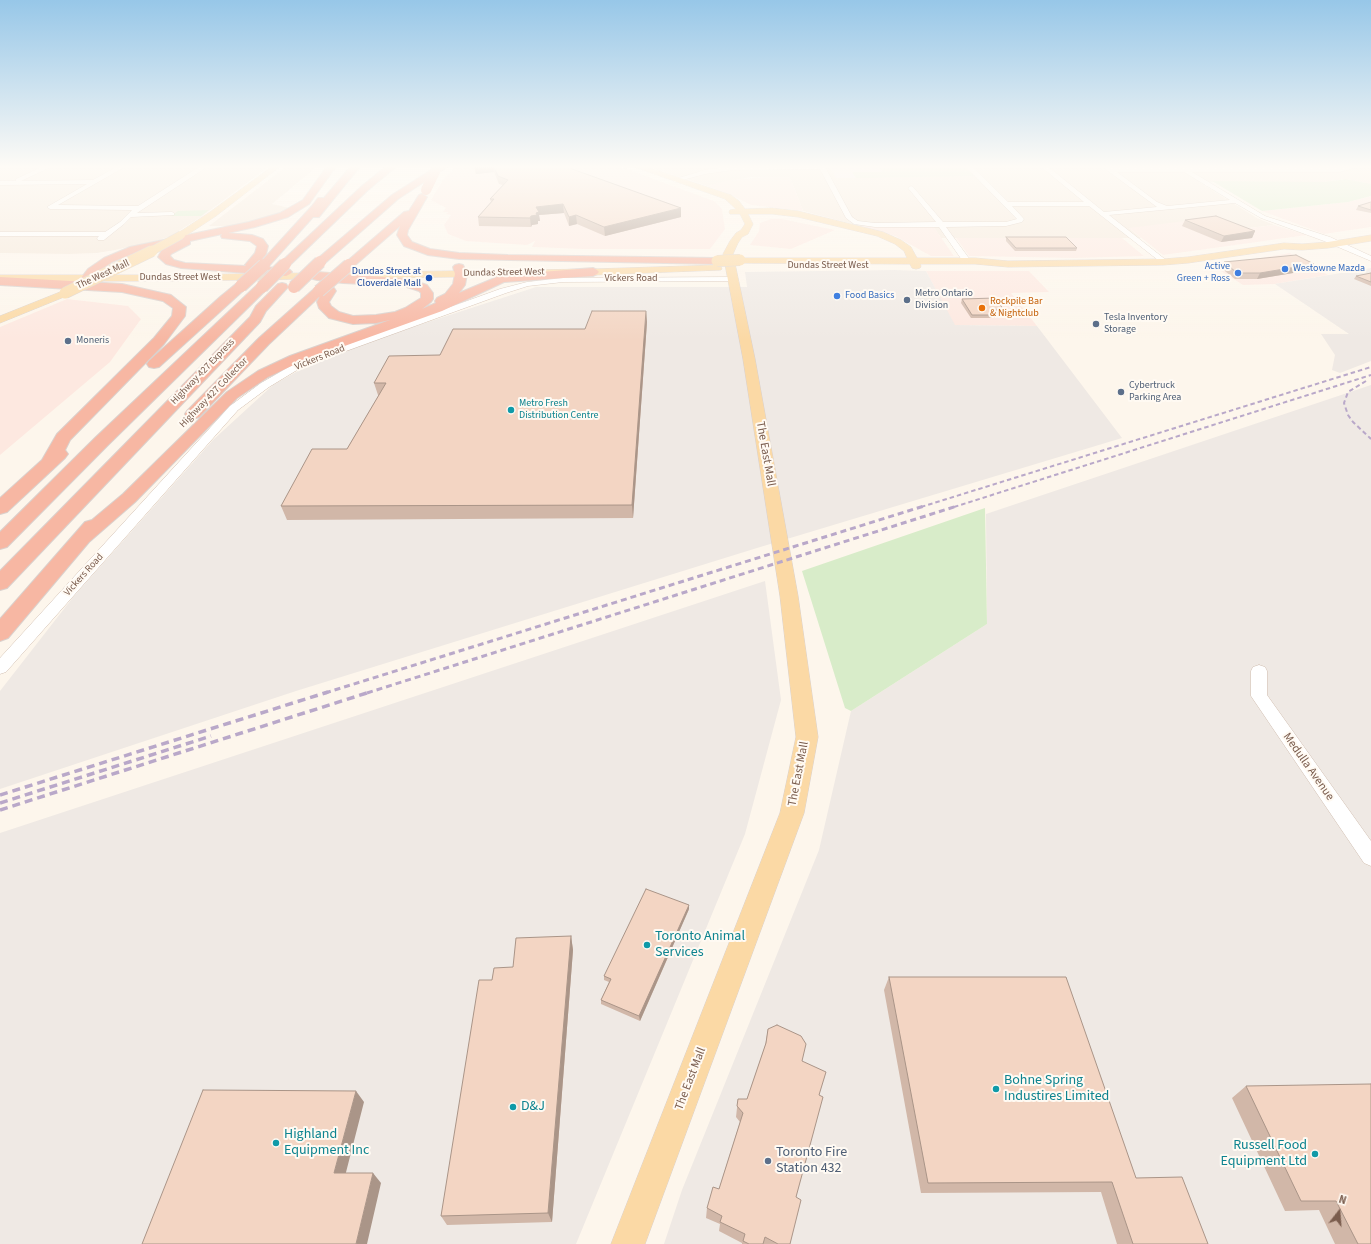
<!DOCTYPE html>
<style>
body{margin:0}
#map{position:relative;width:1371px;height:1244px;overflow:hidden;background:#fdf6ec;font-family:"Source Sans 3",sans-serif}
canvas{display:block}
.north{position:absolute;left:1319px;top:1192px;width:40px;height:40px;-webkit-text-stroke:3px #fffaf3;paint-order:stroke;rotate:17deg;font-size:11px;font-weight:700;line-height:16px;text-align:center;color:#7a5c4d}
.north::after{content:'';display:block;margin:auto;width:14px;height:18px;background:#7a5c4d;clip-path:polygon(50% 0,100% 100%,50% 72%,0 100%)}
</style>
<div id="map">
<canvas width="1371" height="1244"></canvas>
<div class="north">N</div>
</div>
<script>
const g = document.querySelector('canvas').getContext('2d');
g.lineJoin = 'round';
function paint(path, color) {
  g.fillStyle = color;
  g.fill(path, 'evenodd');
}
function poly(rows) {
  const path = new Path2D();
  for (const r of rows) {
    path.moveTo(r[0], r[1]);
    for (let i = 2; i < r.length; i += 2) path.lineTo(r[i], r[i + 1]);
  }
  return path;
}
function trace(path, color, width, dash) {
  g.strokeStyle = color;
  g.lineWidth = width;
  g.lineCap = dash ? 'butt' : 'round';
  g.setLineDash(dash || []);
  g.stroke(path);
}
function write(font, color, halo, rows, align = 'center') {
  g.font = font + ' "Source Sans 3",sans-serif';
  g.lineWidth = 4;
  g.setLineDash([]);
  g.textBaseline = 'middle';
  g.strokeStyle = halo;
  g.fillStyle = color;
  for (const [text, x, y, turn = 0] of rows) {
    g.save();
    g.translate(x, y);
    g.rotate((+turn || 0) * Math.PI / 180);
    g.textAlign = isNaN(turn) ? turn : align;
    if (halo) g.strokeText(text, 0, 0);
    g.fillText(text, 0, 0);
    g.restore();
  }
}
paint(poly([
 [0,165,271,165,201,217,171,236,159,240,115,250,97,253,69,254,0,253],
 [288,165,319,165,272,204,290,208,269,217,235,226,209,226],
 [642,165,1371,165,1371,184,1346,179,1324,182,1199,182,1257,218,1274,225,1241,229,1129,228,1141,238,941,238,933,226,860,226,803,211,790,177,752,177,707,186]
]), '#f5e8da');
paint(poly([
 [457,165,616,165,714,201,722,209,725,229,710,249,583,249,532,247,535,241,527,245,466,241,448,234,444,225,451,215,446,214,448,212,443,212,446,208,431,200,443,180],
 [765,177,790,177,803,211,751,205,733,196,707,186,730,180],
 [1371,196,1371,227,1324,234,1262,211,1348,202],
 [1218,217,1241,229,1274,225,1307,235,1163,255,1129,228],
 [771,219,782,219,835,230,791,249,750,245,759,231,760,223],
 [860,226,933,226,954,256,931,256,895,236],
 [956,238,1122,238,1144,256,1074,258,969,256],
 [1290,253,1328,275,1275,284,1243,285,1213,266],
 [926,271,1029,271,1049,292,1011,293,1037,326,954,325],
 [67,299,128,306,141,319,110,362,0,455,0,327]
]), '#fde8e0');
paint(poly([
 [1371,268,1371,361,1340,373,1332,370,1335,355,1321,334,1349,334,1275,284],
 [894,270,926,271,955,325,1037,326,1122,438,757,548,296,691,0,789,0,691,74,596,213,440,273,385,314,362,388,335,536,287,747,287,745,272],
 [1371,385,1371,1244,664,1244,682,1190,819,850,851,711,987,624,986,514],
 [765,581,781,700,745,834,576,1244,0,1244,0,833]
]), '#efe9e4');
paint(poly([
 [829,165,878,165,883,172,853,172,856,178,836,178]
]), '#f3e8fa');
paint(poly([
 [878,165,963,165,974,176,856,178,852,172,882,172],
 [1346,179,1371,184,1371,196,1348,202,1262,211,1212,181,1324,182],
 [209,210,201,216,171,216,178,211],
 [985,508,987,624,851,711,845,708,802,571]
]), '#d8ecc9');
const minor = poly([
 [46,165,55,165,21,181,93,180,120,165,128,165,58,205,138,206,202,165,210,165,137,213,172,212,174,213,174,215,131,217,124,224,104,240,98,240,97,238,99,236,0,236,0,232,105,232,120,222,132,210,50,209,47,207,87,184,0,185,0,181,16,181,16,179,46,165],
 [824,165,852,217,858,221,875,223,936,222,908,188,911,186,913,187,943,222,1006,222,1017,219,964,165,971,165,1008,202,1084,202,1039,165,1046,165,1104,212,1157,207,1108,171,1105,168,1108,166,1112,168,1340,168,1352,165,1364,165,1340,172,1192,172,1265,216,1330,237,1371,256,1371,261,1324,241,1261,218,1235,203,1109,215,1166,260,1167,262,1163,264,1089,206,1012,206,1024,219,1022,222,1006,226,946,227,971,261,967,263,964,263,939,227,875,227,854,224,846,218,820,169,733,170,705,174,675,182,672,180,705,170,733,166,824,165],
 [1117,172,1184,172,1230,200,1167,206,1157,202,1117,172],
 [733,277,737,279,736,281,563,282,528,286,506,293,302,367,269,387,238,410,6,672,0,674,0,658,230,406,261,383,296,363,500,289,527,282,563,278,733,277],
 [1259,665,1265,667,1267,671,1267,695,1371,841,1371,866,1364,863,1251,696,1251,671,1253,667,1259,665]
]);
const major = poly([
 [274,165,282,165,216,216,184,237,178,237,176,235,178,233,210,212,274,165],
 [629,165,641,165,731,195,739,201,745,209,772,208,798,211,883,232,901,240,911,247,917,258,975,258,1008,261,1163,259,1188,257,1284,243,1302,244,1328,242,1371,235,1371,241,1328,248,1302,250,1284,249,1188,263,1163,265,1008,267,975,264,920,264,921,266,920,268,916,269,912,268,910,264,740,263,737,262,735,260,737,258,907,258,904,251,895,244,877,236,798,217,772,214,748,214,753,224,748,234,742,237,738,243,733,254,755,359,798,596,818,737,804,813,645,1244,611,1244,780,813,796,737,780,596,743,359,723,254,730,241,736,233,741,230,745,224,740,214,730,214,729,212,730,210,736,209,725,199,629,165],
 [717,265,722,268,721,270,593,275,164,281,0,281,0,275,164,275,593,269,717,265],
 [65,290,70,293,69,295,0,323,0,316,65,290]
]);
const highway = poly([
 [328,165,337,165,309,204,288,217,255,227,228,233,252,235,263,239,268,246,266,254,256,267,260,267,258,265,260,263,312,206,318,198,324,198,352,165,361,165,319,217,313,217,268,267,290,270,292,272,290,274,286,276,181,268,166,264,158,257,162,250,173,244,137,252,112,262,96,273,91,281,87,282,83,281,81,278,88,269,104,258,130,247,249,222,280,213,303,200,328,165],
 [222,234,221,236,222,238,250,241,257,246,255,253,245,265,246,266,185,263,174,260,170,256,171,254,190,244,190,241,222,234],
 [388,165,398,165,368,190,289,266,281,266,279,264,281,262,362,186,388,165],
 [439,165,450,165,398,199,324,264,316,264,314,262,316,260,392,195,439,165],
 [422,194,427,197,408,230,407,235,412,242,430,249,459,253,508,255,717,258,721,259,723,261,721,263,717,264,459,259,428,255,404,246,397,235,400,226,353,267,345,267,343,265,345,263,404,212,409,211,419,195,422,194],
 [459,264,463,265,467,274,465,285,459,293,502,275,593,268,597,270,599,272,597,274,593,276,504,282,442,311,300,362,268,377,237,398,135,502,89,542,8,638,0,641,0,619,85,522,92,520,123,494,227,392,258,371,290,356,390,320,376,323,353,324,329,318,319,308,317,302,320,296,269,344,199,417,193,419,187,417,185,414,187,411,259,338,315,288,319,287,324,290,330,287,334,288,336,291,329,302,331,306,339,312,353,316,376,315,395,312,405,308,421,298,421,293,419,291,404,286,343,283,317,280,313,279,311,276,313,273,317,272,409,279,427,285,433,293,433,299,431,302,422,309,436,303,435,301,437,298,445,294,453,284,455,274,453,267,455,265,459,264],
 [0,277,122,284,171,295,186,307,185,316,164,344,70,440,65,450,68,454,65,458,7,512,0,514,0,498,42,460,57,434,154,338,172,316,173,308,163,301,122,292,0,285,0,277],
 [241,282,245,283,247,286,245,289,159,367,154,368,149,367,147,364,149,361,220,297,237,283,241,282],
 [262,283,266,284,268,287,266,290,108,445,7,547,0,549,0,532,96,437,258,284,262,283],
 [282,283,286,284,288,287,266,311,260,322,7,588,0,590,0,571,250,317,256,306,278,284,282,283]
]);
trace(minor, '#d1beb0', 1);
trace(major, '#dad1cd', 1);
trace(highway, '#dad1cd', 2);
paint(minor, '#fff');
paint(major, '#fbd9a5');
paint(highway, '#f7b7a3');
trace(poly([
 [1366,381,1348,392,1344,403,1348,415,1353,422,1371,439],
 [921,507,1371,367],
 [954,507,1371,375]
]), '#b9a8c9', 2, [4.5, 3]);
trace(poly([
 [325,693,924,506],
 [367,693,957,506]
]), '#b9a8c9', 3, [6, 4]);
trace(poly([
 [0,795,328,692],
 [0,803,211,736],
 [0,810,370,692]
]), '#b9a8c9', 3.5, [8, 5]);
const majorBridgeFar1 = poly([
 [150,252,181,235]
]);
const majorBridge = poly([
 [717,261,740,260],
 [65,293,152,251]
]);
const highwayBridgeFar1 = poly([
 [426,190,438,165]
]);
const highwayBridge = poly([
 [241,286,264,265],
 [262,287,285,264],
 [294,287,320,262],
 [319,291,349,265]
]);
trace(majorBridgeFar1, '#dad1cd', 9, []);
trace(majorBridge, '#dad1cd', 12, []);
trace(highwayBridgeFar1, '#dad1cd', 10, []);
trace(highwayBridge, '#dad1cd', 14, []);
trace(majorBridgeFar1, '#fbd9a5', 8);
trace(majorBridge, '#fbd9a5', 11);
trace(highwayBridgeFar1, '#f7b7a3', 10);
trace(highwayBridge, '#f7b7a3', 12);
paint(poly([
 [474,165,569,165,572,169,681,217,605,236,577,224,569,226,564,213,539,215,540,221,538,221,538,224,532,225,531,227,479,226,478,217,491,202,490,199,503,185,499,184,494,172,476,174],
 [1371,202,1371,213,1356,210,1358,206],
 [1185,220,1255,231,1252,238,1221,242,1182,226],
 [1006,237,1077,248,1076,251,1015,251,1006,241],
 [1224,262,1314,264,1311,270,1257,279,1235,279,1221,268],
 [1371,273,1371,286,1354,279,1356,276],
 [962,299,1004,310,1003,314,996,314,995,318,971,318,961,303],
 [646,311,647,322,633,518,287,520,281,506,347,449,379,395,378,395,374,383,440,355,585,329],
 [689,909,640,1021,601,1004,601,1000,609,982,604,980,604,976],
 [571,936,573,950,552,1222,447,1225,441,1216,492,980,513,967],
 [889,977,1136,1178,1208,1244,1117,1244,1101,1192,921,1193,884,990],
 [768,1029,802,1061,819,1095,796,1197,790,1244,742,1244,742,1243,719,1231,720,1224,706,1218,707,1208,719,1189,740,1122,736,1117,738,1099,747,1099,765,1046],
 [1246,1086,1371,1244,1335,1244,1319,1210,1285,1211,1232,1098]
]), '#d1b7a8');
paint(poly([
 [493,165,494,172,476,174,474,166],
 [563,204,564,213,539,215,540,221,538,221,538,224,532,225,531,227,530,218,536,207],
 [681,208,681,217,605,236,604,227],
 [576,215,577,224,569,226,569,217],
 [1255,231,1252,238,1221,242,1224,236],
 [1314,264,1311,270,1257,279,1260,273],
 [646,311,647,322,633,518,632,505],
 [689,905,689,909,640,1021,639,1016],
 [571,936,573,950,552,1222,548,1213],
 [356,1091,364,1102,343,1184,334,1173],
 [373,1173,381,1183,367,1244,356,1244]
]), '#aa9588');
const building = poly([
 [493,165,569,165,572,169,681,208,604,227,576,215,569,217,563,204,536,207,539,212,536,213,537,215,531,216,530,218,478,217,494,199,490,199,508,180,498,176,493,165],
 [1371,202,1371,210,1358,206,1371,202],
 [1216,216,1255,231,1224,236,1185,220,1216,216],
 [1006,237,1066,237,1077,248,1016,248,1006,237],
 [1296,255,1314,264,1260,273,1237,273,1224,262,1296,255],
 [1371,273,1371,282,1356,276,1371,273],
 [995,298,1004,310,993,310,996,315,972,315,962,299,995,298],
 [592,311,646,311,632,505,281,506,312,449,347,449,386,383,374,383,389,356,440,355,453,329,585,329,592,311],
 [646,889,689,905,639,1016,601,1000,611,979,604,976,646,889],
 [571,936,548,1213,441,1216,479,980,492,980,494,968,513,967,516,938,571,936],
 [889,977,1066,977,1136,1178,1182,1177,1208,1244,1133,1244,1112,1182,928,1183,889,977],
 [777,1025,801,1036,806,1044,802,1061,826,1072,819,1095,823,1097,796,1197,801,1200,790,1244,778,1244,765,1237,763,1244,749,1244,743,1241,745,1234,720,1222,722,1216,707,1208,713,1187,719,1189,743,1113,737,1106,738,1099,747,1099,766,1043,768,1029,777,1025],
 [1371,1084,1371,1244,1358,1244,1336,1201,1301,1201,1246,1086,1371,1084],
 [203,1090,356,1091,334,1173,373,1173,356,1244,142,1244,203,1090]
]);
paint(building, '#f3d5c3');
trace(building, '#aa9588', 1);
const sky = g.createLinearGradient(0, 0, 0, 340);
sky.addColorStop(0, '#97c7e8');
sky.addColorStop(0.49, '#fefbf6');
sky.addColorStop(1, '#fefbf600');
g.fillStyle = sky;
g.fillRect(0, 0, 1371, 340);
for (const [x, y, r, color] of [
 [1285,269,4,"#3f7fe0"],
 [1238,273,4,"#3f7fe0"],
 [429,278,4,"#1a4fb4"],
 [837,296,4,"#3f7fe0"],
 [907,300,4,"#5c6f8a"],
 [982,308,4,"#e8710a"],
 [1096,324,4,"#5c6f8a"],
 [68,341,4,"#5c6f8a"],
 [1121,392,4,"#5c6f8a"],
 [511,410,4,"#0f9aa8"],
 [647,945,4,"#0f9aa8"],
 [996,1089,4,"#0f9aa8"],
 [513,1107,4,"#0f9aa8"],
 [276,1143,4,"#0f9aa8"],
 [1315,1154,4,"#0f9aa8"],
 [768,1161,4,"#5c6f8a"]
]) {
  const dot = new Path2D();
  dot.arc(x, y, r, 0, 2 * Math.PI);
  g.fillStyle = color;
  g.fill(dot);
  trace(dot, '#fffaf3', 1.5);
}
write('10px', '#7a5c4d', '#fffaf3', [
 ["Dundas Street West",828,266],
 ["Dundas Street West",504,273,-1],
 ["The West Mall",103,275,-25],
 ["Dundas Street West",180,278],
 ["Vickers Road",631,279],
 ["Vickers Road",320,358,-22],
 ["Highway 427 Express",203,372,-46],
 ["Highway 427 Collector",214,393,-46],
 ["Vickers Road",84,575,-48]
]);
write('10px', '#366cbe', '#fffaf3', [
 ["Active",1230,267,"right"],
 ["Green + Ross",1230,279,"right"],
 ["Westowne Mazda",1293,269],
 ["Food Basics",845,296]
], 'left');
write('10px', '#164399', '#fffaf3', [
 ["Dundas Street at",421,272],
 ["Cloverdale Mall",421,284]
], 'right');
write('10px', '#4e5e75', '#fffaf3', [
 ["Metro Ontario",915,294],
 ["Division",915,306],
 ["Tesla Inventory",1104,318],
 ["Storage",1104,330],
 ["Moneris",76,341],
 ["Cybertruck",1129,386],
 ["Parking Area",1129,398]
], 'left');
write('10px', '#c56008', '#fffaf3', [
 ["Rockpile Bar",990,302],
 ["& Nightclub",990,314]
], 'left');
write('10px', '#0d838f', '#fffaf3', [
 ["Metro Fresh",519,404],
 ["Distribution Centre",519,416]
], 'left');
write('12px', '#7a5c4d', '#fffaf3', [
 ["The East Mall",765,454,80],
 ["Medulla Avenue",1308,767,55],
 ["The East Mall",799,774,-79],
 ["The East Mall",691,1079,-69]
]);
write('14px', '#0d838f', '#fffaf3', [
 ["Toronto Animal",655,937],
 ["Services",655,953],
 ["Bohne Spring",1004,1081],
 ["Industires Limited",1004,1097],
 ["D&J",521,1107],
 ["Highland",284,1135],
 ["Equipment Inc",284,1151],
 ["Russell Food",1307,1146,"right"],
 ["Equipment Ltd",1307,1162,"right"]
], 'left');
write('14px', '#4e5e75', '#fffaf3', [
 ["Toronto Fire",776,1153],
 ["Station 432",776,1169]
], 'left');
</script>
